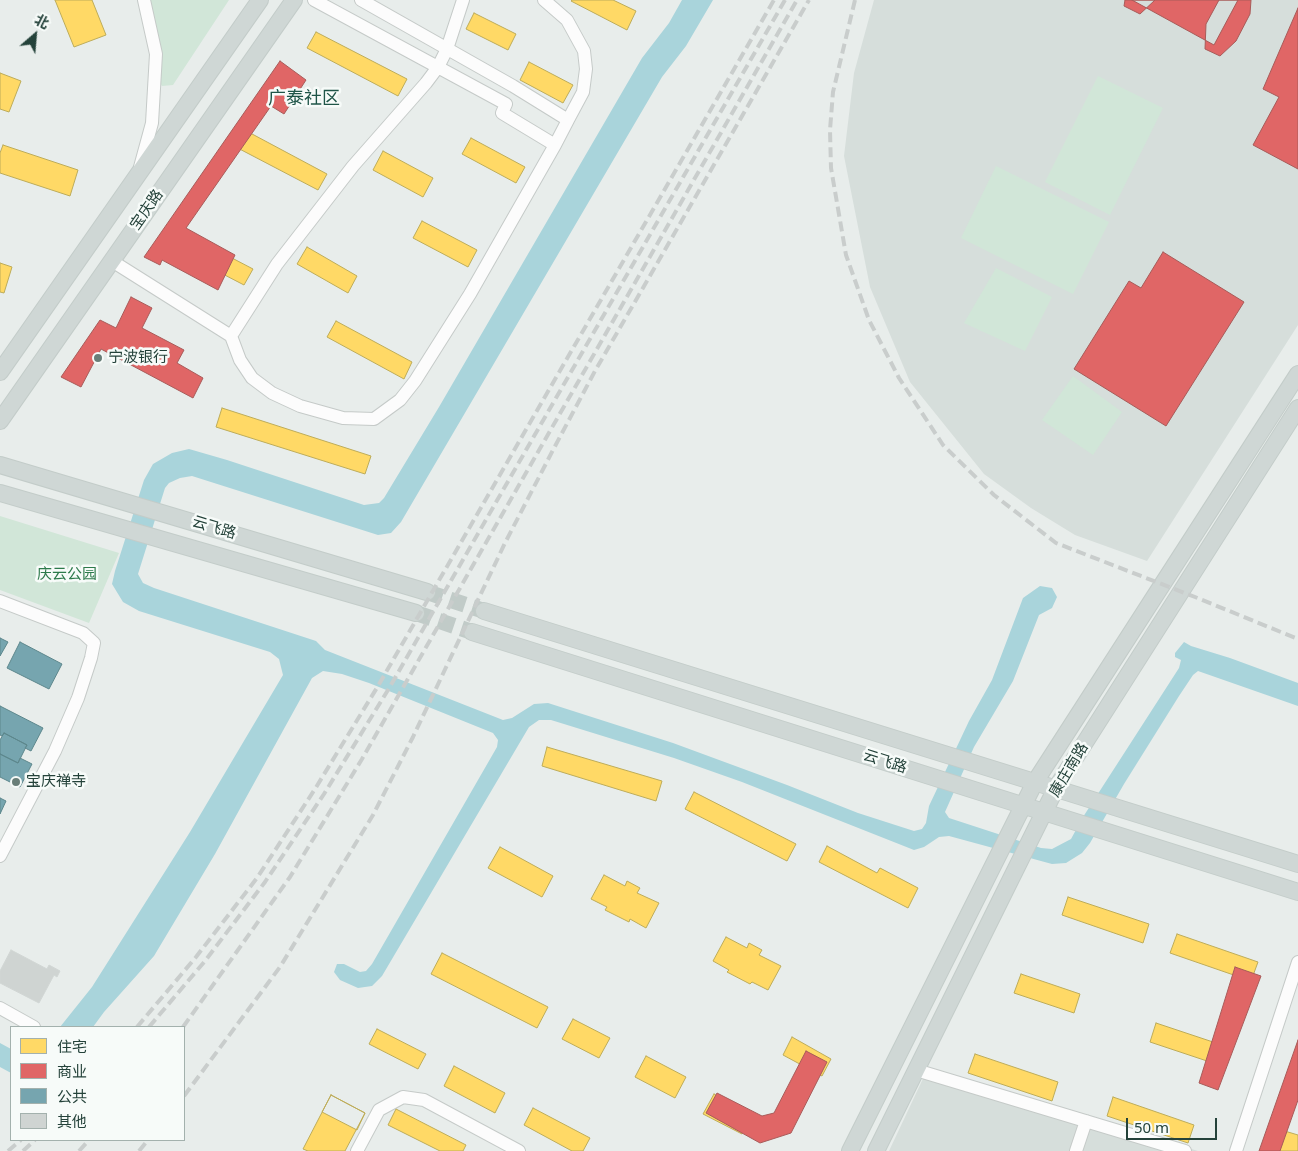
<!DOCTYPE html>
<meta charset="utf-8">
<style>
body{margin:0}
#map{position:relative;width:1298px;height:1151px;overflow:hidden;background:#e8edeb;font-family:"Noto Sans","Noto Sans SC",sans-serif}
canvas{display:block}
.legend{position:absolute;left:10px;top:1026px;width:175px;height:115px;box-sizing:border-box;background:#f7fbf9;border:1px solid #a3b1ad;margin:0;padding:6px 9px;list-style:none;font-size:15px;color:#24423a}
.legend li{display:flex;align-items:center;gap:10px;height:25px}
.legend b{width:25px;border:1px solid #a3b1ad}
.north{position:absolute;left:10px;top:10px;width:50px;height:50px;-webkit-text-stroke:4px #f7fbf9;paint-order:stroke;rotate:27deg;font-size:14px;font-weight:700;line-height:20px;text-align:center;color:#24423a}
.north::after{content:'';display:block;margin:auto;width:18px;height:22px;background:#24423a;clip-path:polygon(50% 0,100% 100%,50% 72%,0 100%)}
.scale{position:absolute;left:1126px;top:1118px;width:91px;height:22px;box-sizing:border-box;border:2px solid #24423a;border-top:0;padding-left:6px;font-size:15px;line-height:18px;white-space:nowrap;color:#24423a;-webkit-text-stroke:4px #f7fbf9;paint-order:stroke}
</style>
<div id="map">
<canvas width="1298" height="1151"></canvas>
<ul class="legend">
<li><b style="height:14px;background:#ffd966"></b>住宅</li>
<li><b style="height:14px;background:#e06666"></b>商业</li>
<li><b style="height:14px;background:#76a5af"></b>公共</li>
<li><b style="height:14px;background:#cfd4d2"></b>其他</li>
</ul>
<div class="north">北</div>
<div class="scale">50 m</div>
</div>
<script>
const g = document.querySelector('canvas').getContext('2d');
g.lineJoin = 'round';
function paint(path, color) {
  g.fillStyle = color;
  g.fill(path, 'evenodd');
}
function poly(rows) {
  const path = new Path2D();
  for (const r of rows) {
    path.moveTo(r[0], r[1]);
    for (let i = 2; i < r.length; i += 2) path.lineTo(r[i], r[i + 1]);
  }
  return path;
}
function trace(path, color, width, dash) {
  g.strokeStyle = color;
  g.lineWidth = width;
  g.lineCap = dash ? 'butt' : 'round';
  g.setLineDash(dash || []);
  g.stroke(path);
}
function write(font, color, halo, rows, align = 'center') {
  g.font = font + ' "Noto Sans","Noto Sans SC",sans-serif';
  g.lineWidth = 5;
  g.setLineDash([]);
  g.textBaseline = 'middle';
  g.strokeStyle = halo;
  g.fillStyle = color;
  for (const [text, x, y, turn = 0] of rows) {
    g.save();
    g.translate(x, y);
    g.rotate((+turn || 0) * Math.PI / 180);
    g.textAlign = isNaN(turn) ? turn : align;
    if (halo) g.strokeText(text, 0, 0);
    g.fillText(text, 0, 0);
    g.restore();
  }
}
paint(poly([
 [874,0,1298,0,1298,325,1147,561,1075,535,1031,508,984,474,910,382,870,287,844,156,854,73],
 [928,1068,1198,1151,889,1151]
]), '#d6dedb');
paint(poly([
 [148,0,229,0,173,85,162,86,157,79],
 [1098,76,1163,108,1110,215,1045,182],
 [996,166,1109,222,1073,294,961,238],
 [996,268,1052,297,1025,351,964,323],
 [1073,376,1122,412,1093,455,1042,420],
 [0,516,119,553,89,623,0,590]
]), '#d1e6d8');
paint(poly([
 [682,0,713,0,686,46,662,77,401,522,391,533,378,535,192,476,180,478,169,483,165,488,138,574,143,583,154,588,316,641,325,650,503,720,512,718,534,704,548,703,673,743,787,785,858,813,914,831,922,829,926,823,929,806,969,721,992,680,1023,598,1040,586,1052,588,1057,597,1052,608,1039,615,1013,681,974,747,945,812,949,818,1041,848,1052,849,1071,839,1083,817,1179,668,1181,660,1175,657,1175,653,1184,642,1191,646,1230,658,1298,683,1298,706,1198,671,1193,675,1179,696,1124,784,1090,843,1082,853,1066,863,1052,864,949,836,939,837,924,847,914,850,742,782,674,758,551,720,539,720,529,727,382,976,372,986,358,988,340,980,334,972,337,964,344,964,360,972,366,971,372,964,497,747,498,740,493,733,369,683,342,674,323,671,312,678,215,854,154,956,104,1012,93,1027,60,1027,92,987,190,832,283,675,279,659,270,652,139,611,123,602,112,584,115,571,144,480,153,464,172,453,189,449,227,460,364,505,379,503,384,498,439,407,642,58,669,23],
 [0,1043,11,1049,11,1073,0,1067]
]), '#a9d4db');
const homes = poly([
 [55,0,92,0,106,35,74,47,55,0],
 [572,0,613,0,636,11,627,30,571,1,572,0],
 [474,13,516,34,508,50,466,29,474,13],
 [316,32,407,79,398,96,307,48,316,32],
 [529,62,573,85,563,103,520,80,529,62],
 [0,73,21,81,9,112,0,109,0,73],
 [239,127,327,174,318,190,230,144,239,127],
 [471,138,525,167,516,183,462,154,471,138],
 [3,145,78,170,70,196,0,173,0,153,3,145],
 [383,151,433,178,423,197,373,170,383,151],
 [422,221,477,250,468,267,413,238,422,221],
 [169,225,253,269,244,285,161,242,169,225],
 [307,247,357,276,348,293,297,264,307,247],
 [0,263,12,267,4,293,0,292,0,263],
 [336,321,412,362,404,379,327,337,336,321],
 [100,324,201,378,192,395,91,341,100,324],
 [222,408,371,456,365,474,216,427,222,408],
 [547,747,662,781,656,801,542,766,547,747],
 [694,792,796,844,787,861,685,809,694,792],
 [827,846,877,873,880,868,918,888,908,908,819,862,827,846],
 [500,847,553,876,542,897,488,868,500,847],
 [604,875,625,886,627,881,640,888,637,893,659,903,646,928,630,919,629,922,605,910,607,907,591,899,604,875],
 [1068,897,1149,924,1143,943,1062,915,1068,897],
 [1177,934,1258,962,1251,981,1170,953,1177,934],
 [726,937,747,948,749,943,762,950,759,955,781,966,768,990,752,982,750,984,727,972,729,970,713,961,726,937],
 [442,953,548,1007,537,1028,431,974,442,953],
 [1021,974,1080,994,1074,1013,1014,993,1021,974],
 [573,1019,610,1038,599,1058,562,1039,573,1019],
 [1156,1023,1228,1047,1222,1066,1150,1042,1156,1023],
 [377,1029,426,1054,418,1069,369,1044,377,1029],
 [792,1037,831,1059,822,1076,783,1055,792,1037],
 [975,1054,1058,1082,1052,1101,968,1073,975,1054],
 [646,1056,686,1077,675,1098,635,1077,646,1056],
 [454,1066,505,1093,495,1113,444,1086,454,1066],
 [714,1094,752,1114,742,1134,703,1114,714,1094],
 [331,1095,365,1113,357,1130,322,1112,331,1095],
 [331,1095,365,1113,345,1151,308,1151,303,1149,331,1095],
 [1113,1097,1194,1125,1188,1143,1107,1116,1113,1097],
 [533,1108,590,1138,583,1151,572,1151,524,1125,533,1108],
 [396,1109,466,1145,463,1151,440,1151,388,1125,396,1109],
 [1278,1129,1298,1135,1298,1151,1280,1151,1273,1149,1278,1129]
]);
paint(homes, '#ffd966');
trace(homes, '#bdac59', 1);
const shops = poly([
 [1125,0,1155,0,1140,14,1124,6,1125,0],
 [1132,0,1238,0,1214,45,1132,0],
 [1219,0,1251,0,1250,14,1236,41,1220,56,1205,49,1206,24,1219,0],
 [1298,8,1298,169,1253,145,1279,97,1263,89,1298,8],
 [280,61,306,80,284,114,271,106,186,228,235,255,218,290,162,260,160,265,144,257,280,61],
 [1163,252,1244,302,1166,426,1074,369,1129,281,1141,288,1163,252],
 [131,297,152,308,142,328,184,350,177,363,203,378,193,398,101,349,81,387,61,377,100,320,116,328,131,297],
 [1235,967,1261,976,1218,1090,1199,1083,1235,967],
 [1298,1040,1298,1100,1280,1151,1259,1151,1298,1040],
 [806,1051,827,1062,791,1133,760,1143,706,1113,717,1093,762,1116,774,1113,806,1051]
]);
paint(shops, '#e06666');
trace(shops, '#a85b59', 1);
const public = poly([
 [0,638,8,642,0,656,0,638],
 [20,642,62,664,49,689,7,668,20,642],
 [0,706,43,728,31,751,25,748,27,745,4,733,2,736,0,735,0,706],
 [4,733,27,745,18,763,0,754,0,740,4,733],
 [0,754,18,763,20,758,32,764,20,787,0,777,0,754],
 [0,798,6,801,0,814,0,798]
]);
paint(public, '#76a5af');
trace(public, '#5d878c', 1);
const building = poly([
 [11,950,47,969,49,965,60,971,57,977,54,975,39,1003,0,983,0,971,11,950]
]);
paint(building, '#cfd4d2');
trace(building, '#d1d6d4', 1);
trace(poly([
 [427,592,484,611],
 [416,613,472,632]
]), '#c1cbc8', 16, [16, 8]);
const minor = poly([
 [314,0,506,104,502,113,555,145,568,120,513,86,361,0],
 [544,0,567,20,584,51,586,69,583,92,568,120],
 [140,167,152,123,156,54,144,0],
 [112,261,231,336,240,360,252,378,272,393,300,406,343,418,374,419,400,400,415,381,470,294,555,145],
 [231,336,277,264,353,166,426,83,438,67,447,49,463,0],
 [0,601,83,633,94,643,91,658,78,698,55,751,0,856],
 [0,1008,34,1027],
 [916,1070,1185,1151],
 [357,1151,379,1110,403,1097,424,1100,519,1151],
 [1076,1151,1086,1121],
 [1236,1151,1298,962]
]);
const major = poly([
 [0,372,260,0],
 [0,421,294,0],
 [0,465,427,592],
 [0,493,416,613],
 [484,611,1298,864],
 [472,632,1298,892],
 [850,1151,1035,782,1298,374],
 [876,1151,1056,788,1298,408]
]);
trace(minor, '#c5cac8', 14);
trace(major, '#c3ccc9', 18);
trace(minor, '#fcfcfc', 12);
trace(major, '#cfd7d5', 16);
trace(poly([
 [855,0,833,92,830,130,831,168,846,255,869,320,899,378,943,445,994,495,1056,543,1195,597,1298,639],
 [137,1027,196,957,257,878,315,789,378,686,774,0],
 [149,1027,205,961,265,882,324,794,388,690,785,0],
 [183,1027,290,877,362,759,797,0],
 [184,1096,280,967,373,815,413,737,505,543,553,450,595,371,809,0],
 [8,1151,21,1140],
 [23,1151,35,1140],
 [79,1151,89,1140],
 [139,1151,148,1140]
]), '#c9cdcc', 4, [10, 5]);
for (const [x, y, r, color] of [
 [98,358,5,"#697e78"],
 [16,782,5,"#697e78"]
]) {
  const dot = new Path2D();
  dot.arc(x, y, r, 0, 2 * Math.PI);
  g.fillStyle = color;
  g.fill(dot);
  trace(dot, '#f7fbf9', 2);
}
write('15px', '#24423a', '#f7fbf9', [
 ["宝庆路",147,210,-55],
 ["云飞路",214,528,17],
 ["云飞路",885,762,18],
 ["康庄南路",1069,770,-59]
]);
write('15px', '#24423a', '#f7fbf9', [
 ["宁波银行",108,358],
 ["宝庆禅寺",26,782]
], 'left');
write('15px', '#2d7a4b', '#f7fbf9', [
 ["庆云公园",67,575]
]);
write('18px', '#1f5548', '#f7fbf9', [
 ["广泰社区",304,99]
]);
</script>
